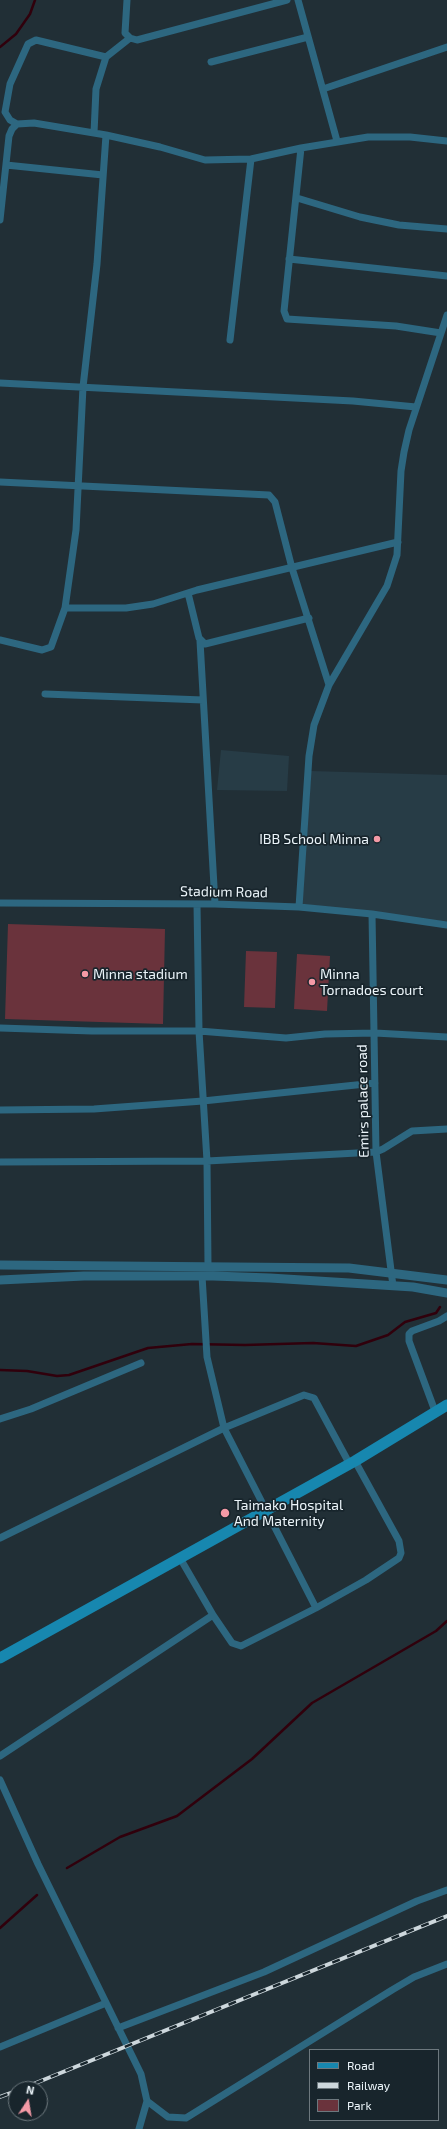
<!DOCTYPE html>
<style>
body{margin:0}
#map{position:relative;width:447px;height:2129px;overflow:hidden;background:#212f36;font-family:"Exo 2",sans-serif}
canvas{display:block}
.legend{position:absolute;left:309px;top:2049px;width:130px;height:72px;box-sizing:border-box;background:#18252c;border:1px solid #6d787e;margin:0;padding:5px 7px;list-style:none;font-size:12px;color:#ecf5fa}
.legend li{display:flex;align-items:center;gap:8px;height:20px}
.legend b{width:20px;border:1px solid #6d787e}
.north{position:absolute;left:8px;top:2081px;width:40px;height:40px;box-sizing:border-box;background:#18252c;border:1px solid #6d787e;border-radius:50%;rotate:12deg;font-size:11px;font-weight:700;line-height:16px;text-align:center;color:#ecf5fa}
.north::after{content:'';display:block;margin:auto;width:14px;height:18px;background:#f49aa6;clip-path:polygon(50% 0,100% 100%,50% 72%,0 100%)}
</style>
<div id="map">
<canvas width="447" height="2129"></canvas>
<ul class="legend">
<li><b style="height:5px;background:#1787af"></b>Road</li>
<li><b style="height:5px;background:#cdd7dc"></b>Railway</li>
<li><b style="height:11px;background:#6a333c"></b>Park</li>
</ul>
<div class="north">N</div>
</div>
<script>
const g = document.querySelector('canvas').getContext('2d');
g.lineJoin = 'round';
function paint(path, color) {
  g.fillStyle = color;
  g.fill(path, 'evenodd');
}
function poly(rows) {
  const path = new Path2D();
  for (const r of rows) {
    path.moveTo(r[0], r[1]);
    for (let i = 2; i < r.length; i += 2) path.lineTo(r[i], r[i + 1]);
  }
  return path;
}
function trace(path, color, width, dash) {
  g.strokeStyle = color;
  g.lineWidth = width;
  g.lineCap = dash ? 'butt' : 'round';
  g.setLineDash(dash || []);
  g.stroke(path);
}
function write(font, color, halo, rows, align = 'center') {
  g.font = font + ' "Exo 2",sans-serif';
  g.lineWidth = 3.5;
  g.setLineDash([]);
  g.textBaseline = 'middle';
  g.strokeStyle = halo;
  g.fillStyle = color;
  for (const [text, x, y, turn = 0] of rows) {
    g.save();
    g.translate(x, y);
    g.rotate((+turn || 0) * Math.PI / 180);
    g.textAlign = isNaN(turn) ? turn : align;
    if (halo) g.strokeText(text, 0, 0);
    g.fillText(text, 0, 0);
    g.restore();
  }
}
paint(poly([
 [221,750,289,756,287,791,217,790],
 [311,771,447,775,447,922,302,904]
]), '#273c46');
paint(poly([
 [8,924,165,929,163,1024,5,1019],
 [246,951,277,952,275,1008,244,1007],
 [297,954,330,956,327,1011,294,1009]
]), '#6a333c');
trace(poly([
 [0,47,16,34,30,14,35,0],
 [0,1370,27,1371,57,1376,69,1375,148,1348,192,1344,245,1345,313,1343,356,1346,388,1335,405,1322,436,1313,440,1307],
 [67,1868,120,1837,177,1816,252,1759,312,1703,436,1631,447,1621],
 [0,1928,37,1895]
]), '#30000c', 2.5);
trace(poly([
 [127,0,125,33,130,38,137,40,287,0],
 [298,0,337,141],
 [106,57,130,38],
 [211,62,308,37],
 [323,89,447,47],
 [17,124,10,120,5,112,10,84,28,44,36,40,106,57,96,89,94,133],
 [301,148,284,311,287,319,396,326,441,333],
 [6,165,103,175],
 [297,198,360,217,399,225,447,229],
 [0,220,9,136,12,129,17,124,34,123,106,135,160,147,205,160,251,159,301,148,368,137,410,137,447,141],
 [289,259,447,276],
 [230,340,251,159],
 [0,383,353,401,416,407],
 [0,482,269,495,275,502,292,568,329,685],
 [188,593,199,638,205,644,309,618],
 [65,608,126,608,153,604,197,590,398,542],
 [0,640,42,650,51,647,65,608,76,530,83,387,97,264,106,135],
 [200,641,215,904],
 [45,694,203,700],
 [0,903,215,904,299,907,372,914,447,925],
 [197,904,199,1031,207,1161,208,1265],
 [299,907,309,756,314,725,329,685,387,586,397,555,401,471,404,452,409,430,447,315],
 [372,914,376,1152,393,1286],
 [0,1028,92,1031,199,1031,286,1038,325,1034,375,1033,447,1037],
 [0,1110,94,1109,203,1101,375,1083],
 [0,1162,207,1161,376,1152,383,1149,412,1131,447,1129],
 [202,1276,207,1357,224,1428,316,1608,241,1646,232,1643,213,1615],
 [435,1411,409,1341,409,1334,412,1331,439,1321,447,1316],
 [0,1419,31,1409,141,1363],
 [0,1538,224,1428,304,1395,314,1398,349,1463],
 [316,1608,366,1580,399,1558,401,1553,399,1541,355,1461],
 [0,1756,213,1615,180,1558],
 [0,1780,38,1864,141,2074,147,2101,139,2129],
 [118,2028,264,1972,417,1901,447,1890],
 [0,2047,106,2003],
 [147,2101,168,2117,186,2118,392,1990,414,1977,447,1964]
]), '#2d6780', 7);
trace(poly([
 [0,1265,349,1268,447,1280],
 [0,1280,84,1276,213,1276,270,1278,413,1287,447,1293]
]), '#2d6780', 9);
trace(poly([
 [0,1658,355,1461,447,1405]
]), '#1787af', 11);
const rail = poly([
 [21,2089,447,1916],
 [0,2097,16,2091]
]);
trace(rail, '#cdd7dc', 4);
trace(rail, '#18252c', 2.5, [8]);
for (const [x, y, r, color] of [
 [377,839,4,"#f49aa6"],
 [85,974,4,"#f49aa6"],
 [312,982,4,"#f49aa6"],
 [225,1513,5,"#f49aa6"]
]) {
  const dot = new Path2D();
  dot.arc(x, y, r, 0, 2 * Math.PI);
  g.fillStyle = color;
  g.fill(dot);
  trace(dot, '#18252c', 1.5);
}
write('14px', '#ecf5fa', '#18252c', [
 ["IBB School Minna",369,839,"right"],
 ["Minna stadium",93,974],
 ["Minna",320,974],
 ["Tornadoes court",320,990],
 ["Taimako Hospital",234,1505],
 ["And Maternity",234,1521]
], 'left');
write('14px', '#ecf5fa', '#18252c', [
 ["Stadium Road",224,892,1],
 ["Emirs palace road",363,1101,-91]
]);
</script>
